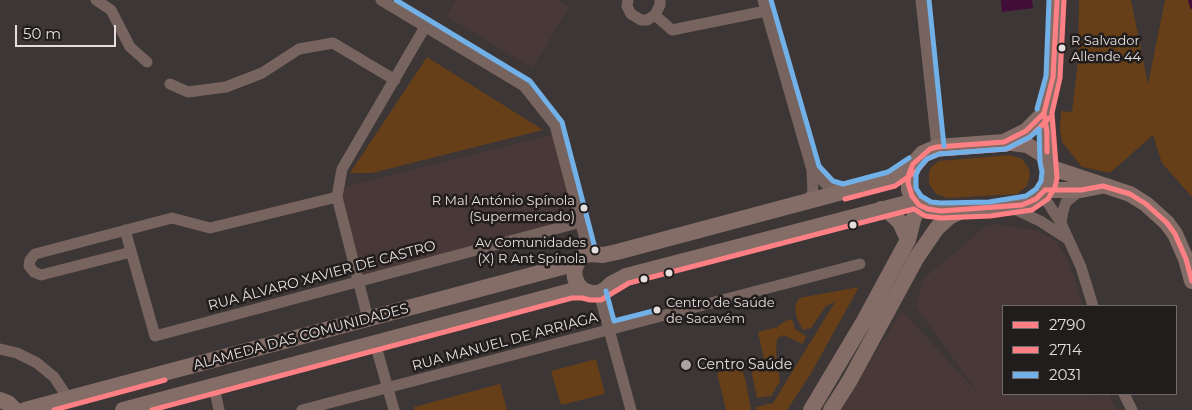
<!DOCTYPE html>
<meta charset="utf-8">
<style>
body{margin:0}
#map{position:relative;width:1192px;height:410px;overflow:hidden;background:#3c3636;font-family:Montserrat,sans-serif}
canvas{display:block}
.legend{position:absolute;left:1002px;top:305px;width:175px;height:90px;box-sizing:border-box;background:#221d1d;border:1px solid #706a6a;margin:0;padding:6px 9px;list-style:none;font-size:15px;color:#e5dede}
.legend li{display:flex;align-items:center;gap:10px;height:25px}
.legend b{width:25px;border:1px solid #706a6a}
.scale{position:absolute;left:15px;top:25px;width:101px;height:22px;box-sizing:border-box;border:2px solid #e5dede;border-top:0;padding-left:6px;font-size:15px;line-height:18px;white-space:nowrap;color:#e5dede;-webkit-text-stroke:4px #221d1d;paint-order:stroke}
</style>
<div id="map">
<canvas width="1192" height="410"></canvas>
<ul class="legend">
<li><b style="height:6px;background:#ff8084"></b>2790</li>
<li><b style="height:6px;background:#ff8084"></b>2714</li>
<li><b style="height:6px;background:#72b0e8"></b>2031</li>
</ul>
<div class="scale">50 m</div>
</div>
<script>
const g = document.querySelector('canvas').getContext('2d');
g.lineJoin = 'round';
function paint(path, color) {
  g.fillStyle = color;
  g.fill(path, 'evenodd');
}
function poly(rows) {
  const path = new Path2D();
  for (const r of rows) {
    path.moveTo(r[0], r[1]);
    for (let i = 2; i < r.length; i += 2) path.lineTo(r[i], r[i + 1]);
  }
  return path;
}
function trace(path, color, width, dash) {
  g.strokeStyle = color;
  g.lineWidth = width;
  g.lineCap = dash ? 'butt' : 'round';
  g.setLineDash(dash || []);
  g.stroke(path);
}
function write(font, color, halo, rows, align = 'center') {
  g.font = font + ' Montserrat,sans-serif';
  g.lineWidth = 5;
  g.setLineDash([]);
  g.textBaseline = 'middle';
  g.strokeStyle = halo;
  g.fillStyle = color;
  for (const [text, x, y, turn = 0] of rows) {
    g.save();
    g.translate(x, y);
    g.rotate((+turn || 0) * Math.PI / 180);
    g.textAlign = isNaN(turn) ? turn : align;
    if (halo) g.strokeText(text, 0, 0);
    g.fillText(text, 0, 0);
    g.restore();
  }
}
paint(poly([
 [456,0,558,0,570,7,532,68,446,16],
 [557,133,581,222,358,281,339,188],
 [997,224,1039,231,1056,241,1065,255,1075,279,1083,306,1003,306,1003,394,1098,394,1089,399,1103,394,1109,394,1117,410,839,410,902,311,978,393,916,307,923,279,986,226]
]), '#483838');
paint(poly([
 [1079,0,1131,0,1148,84,1165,0,1192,0,1192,197,1162,163,1153,135,1110,173,1082,167,1062,142,1060,128,1061,111,1072,112,1078,61],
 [427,57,543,130,372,173,350,173],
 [1010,155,1022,159,1029,169,1030,175,1027,186,1017,194,948,198,936,194,929,184,929,172,931,167,939,161],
 [859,287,810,375,787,410,757,410,756,407,773,403,835,302,826,306,811,328,803,330,797,319,795,307,799,298],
 [792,319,795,329,806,336,803,344,783,335,777,339,776,352,780,381,771,396,757,398,750,364,764,359,758,332,777,327,785,321],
 [596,359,605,394,561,405,551,371],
 [741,366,746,382,751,410,726,410,717,373],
 [500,384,507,410,415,410,414,407]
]), '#663f19');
paint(poly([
 [1001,0,1032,0,1033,8,1002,12]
]), '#410c37');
trace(poly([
 [1190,0,1192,7]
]), '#410c37', 4);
trace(poly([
 [96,0,111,10,130,47,147,62],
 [381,0,524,86,555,125,589,254],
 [628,0,627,6,631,14,641,20,647,20,655,15,660,5,660,0],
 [763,0,812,170,813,193,806,202],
 [921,0,937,147],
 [655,15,672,30,766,11],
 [170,84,188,92,226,87,262,73,299,49,333,43,395,80],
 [812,170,829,187,842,192],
 [1042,194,1061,223,1081,267,1093,306],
 [1010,207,1040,221,1068,239],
 [1061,223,1063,211,1066,202,1081,190],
 [125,230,155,336,581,222],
 [131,252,41,275,34,272,29,266,30,260,35,254,172,218,210,228,337,197],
 [599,293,631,410],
 [368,319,337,197,342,169,425,27],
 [375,343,394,410],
 [0,349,17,353,37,363,54,377,68,398],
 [214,387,219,410],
 [1124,394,1132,410],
 [302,410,860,264]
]), '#77645e', 11);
trace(poly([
 [1004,142,1027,145,1042,154,1047,161,1050,172,1048,184,1042,194,1036,199,1029,203,1010,207,941,211,928,209,915,201,909,190,909,174,913,164,923,153,937,147,1004,142],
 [1004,142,1026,131,1044,113],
 [1047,161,1047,133,1044,113,1053,77,1056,41,1057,0],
 [913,164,891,179,617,252,603,255,589,254,582,257,577,263,574,270,575,278,578,285,583,290,591,293,599,293,606,289,611,284,626,276,915,201],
 [1049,167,1130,194,1146,204,1167,223,1175,234,1186,259,1192,281],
 [1045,190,1081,190,1101,186],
 [881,209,888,211,900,222,908,240],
 [0,400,8,403,15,410],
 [25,410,577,263],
 [123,410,571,291,583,290],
 [811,410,864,321,903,249,908,240,913,220,919,205],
 [831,410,850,380,917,257,937,228,949,217,961,211]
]), '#846d66', 16);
trace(poly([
 [1044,113,1026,131,1004,142,937,147,930,149,913,164,909,174,908,183,912,196,919,205,928,209,941,211,1022,205,1036,199,1045,190],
 [1047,152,1047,133,1044,113,1053,77,1057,0],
 [1045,190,1081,190,1103,186,1130,194,1146,204,1167,223,1175,234,1186,259,1192,281]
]), '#ff8084', 5);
trace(poly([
 [845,199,895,186,918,170,927,159,939,154,1007,149,1030,137,1049,118],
 [54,410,165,380],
 [152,410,572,298,582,298,590,300,601,300,629,283,914,209,925,216,941,218,990,216,1032,210,1048,199,1055,187,1057,178,1052,113,1060,78,1064,0]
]), '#ff8084', 5);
trace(poly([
 [396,0,530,81,562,122,596,252],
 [771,0,819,166,833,181,843,184,888,172,909,158],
 [929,0,944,146],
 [1037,109,1046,76,1049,0],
 [1039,129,1040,162,1042,172,1041,181,1036,189,1026,196,989,202,941,203,931,202,921,196,916,188,916,175,919,168,927,159,939,154,1006,149,1030,137,1039,129],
 [606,291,614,321,657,310]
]), '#72b0e8', 5);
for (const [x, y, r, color] of [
 [1062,48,4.5,"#e5dede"],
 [584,208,4.5,"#e5dede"],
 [853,225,4.5,"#e5dede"],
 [595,250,4.5,"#e5dede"],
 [669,273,4.5,"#e5dede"],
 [644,279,4.5,"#e5dede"],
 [657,310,4.5,"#e5dede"],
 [686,365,6,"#aaa3a3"]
]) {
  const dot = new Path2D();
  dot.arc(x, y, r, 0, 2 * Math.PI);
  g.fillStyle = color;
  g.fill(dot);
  trace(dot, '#221d1d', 2);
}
write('13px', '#e5dede', '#221d1d', [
 ["R Salvador",1071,41],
 ["Allende 44",1071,57],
 ["R Mal António Spínola",575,201,"right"],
 ["(Supermercado)",575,217,"right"],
 ["Av Comunidades",586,243,"right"],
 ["(X) R Ant Spínola",586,259,"right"],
 ["Centro de Saúde",666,303],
 ["de Sacavém",666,319]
], 'left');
write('14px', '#e5dede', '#221d1d', [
 ["RUA ÁLVARO XAVIER DE CASTRO",322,276,-15],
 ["ALAMEDA DAS COMUNIDADES",301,337,-15],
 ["RUA MANUEL DE ARRIAGA",505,342,-15]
]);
write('14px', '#e5dede', '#221d1d', [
 ["Centro Saúde",697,365]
], 'left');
</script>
